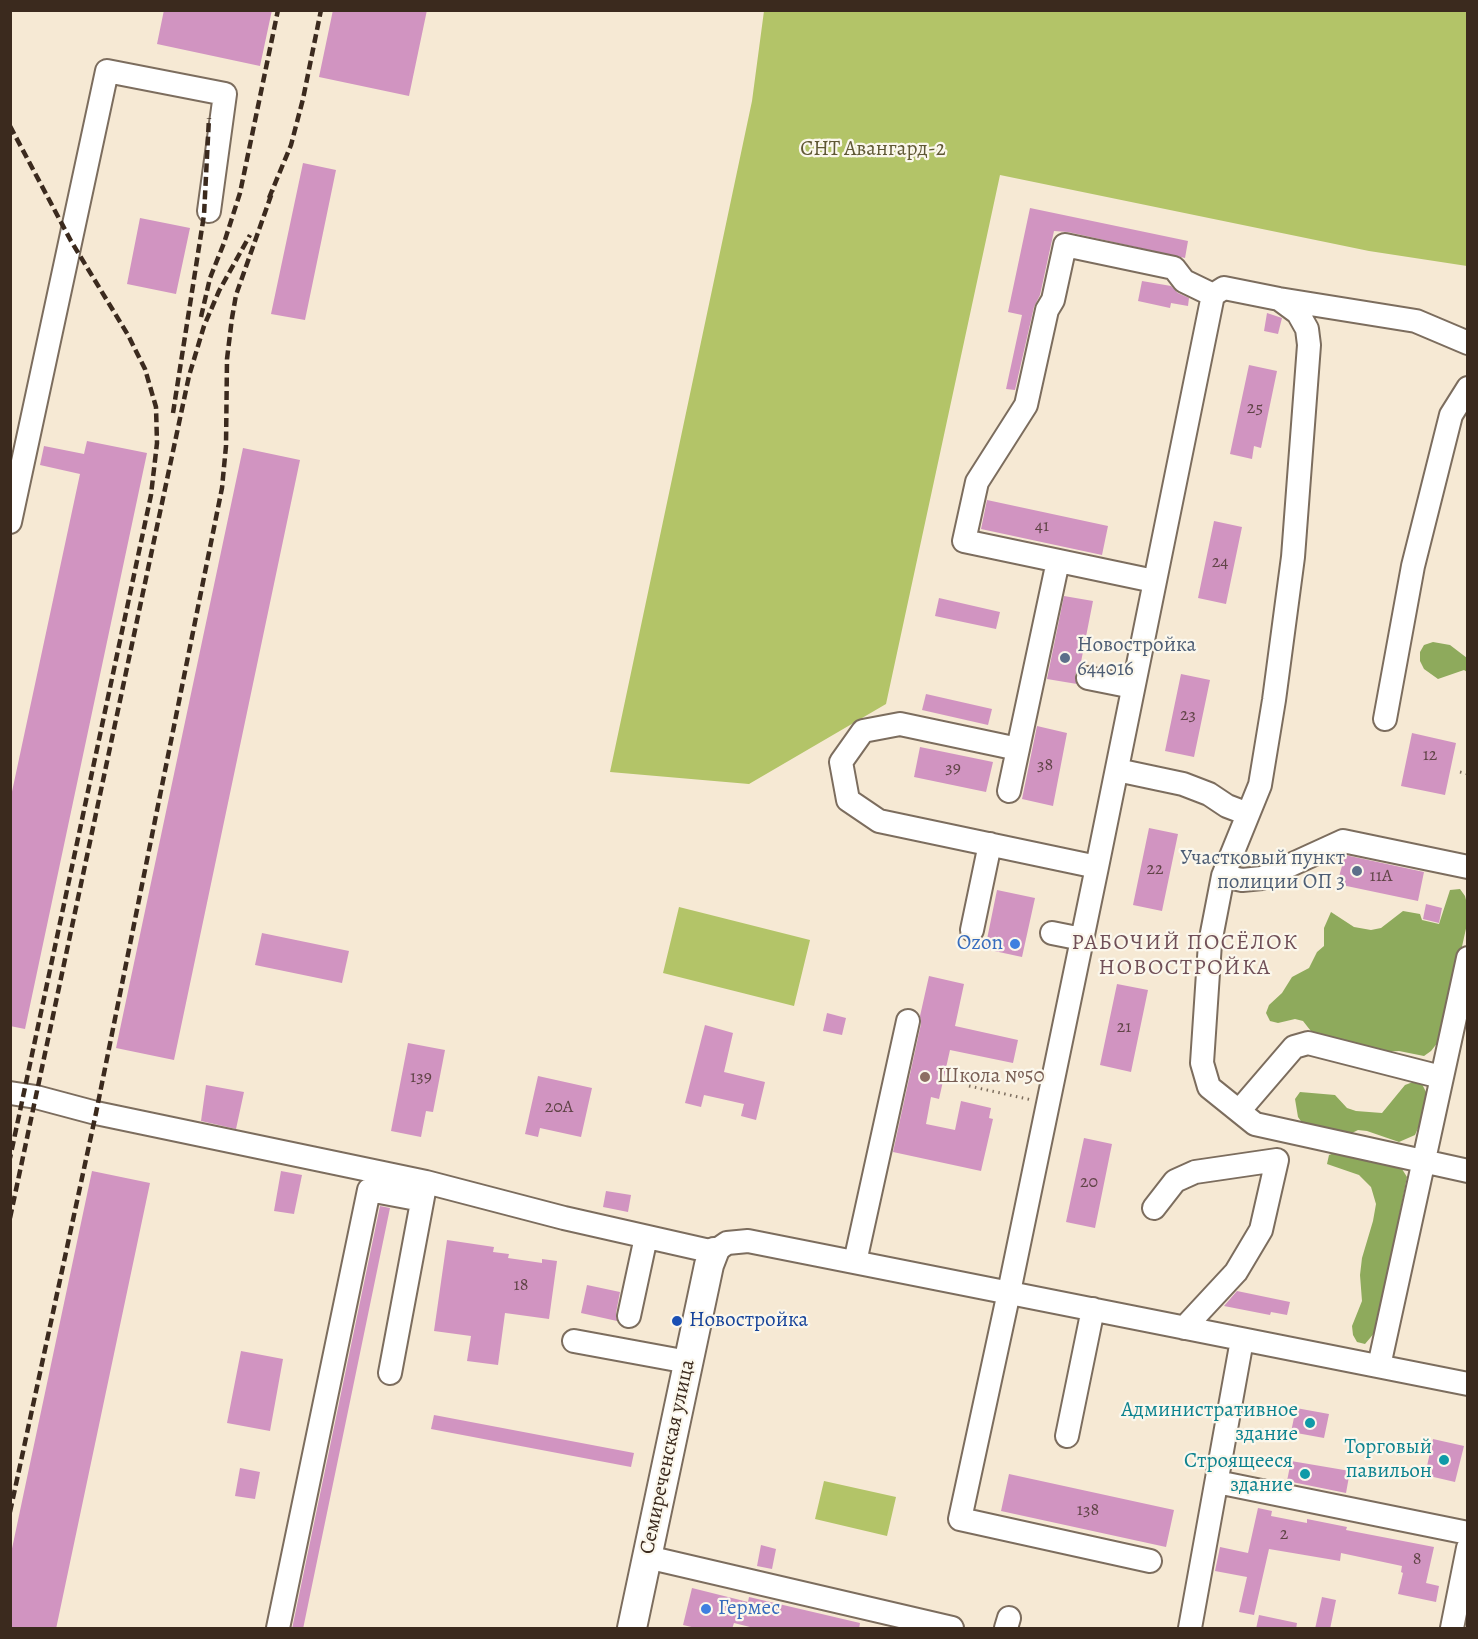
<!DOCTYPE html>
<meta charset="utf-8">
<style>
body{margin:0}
#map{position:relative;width:1478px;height:1639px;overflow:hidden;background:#f6e9d4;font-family:Alegreya,serif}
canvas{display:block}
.frame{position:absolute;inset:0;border:12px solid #3b2a1e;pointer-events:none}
</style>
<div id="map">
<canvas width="1478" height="1639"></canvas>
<div class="frame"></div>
</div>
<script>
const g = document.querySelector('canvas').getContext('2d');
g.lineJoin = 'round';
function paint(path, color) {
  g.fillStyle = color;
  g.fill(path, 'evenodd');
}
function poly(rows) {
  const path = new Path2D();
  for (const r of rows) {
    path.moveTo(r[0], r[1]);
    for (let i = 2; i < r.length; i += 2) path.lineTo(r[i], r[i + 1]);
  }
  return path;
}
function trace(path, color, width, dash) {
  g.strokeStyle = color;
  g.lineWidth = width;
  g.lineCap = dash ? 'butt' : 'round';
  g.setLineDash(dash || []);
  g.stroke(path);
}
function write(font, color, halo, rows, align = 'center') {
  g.font = font + ' Alegreya,serif';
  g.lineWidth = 4.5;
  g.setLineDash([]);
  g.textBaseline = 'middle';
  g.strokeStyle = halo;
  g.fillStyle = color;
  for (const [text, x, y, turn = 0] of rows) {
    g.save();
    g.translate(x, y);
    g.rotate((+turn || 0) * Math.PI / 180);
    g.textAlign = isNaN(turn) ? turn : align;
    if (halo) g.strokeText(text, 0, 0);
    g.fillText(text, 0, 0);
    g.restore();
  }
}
paint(poly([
 [764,11,1467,11,1467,266,1369,251,1000,175,886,704,749,784,610,772,752,101],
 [679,907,810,940,794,1006,663,973],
 [824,1481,896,1497,887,1536,815,1519]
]), '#b3c468');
paint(poly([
 [1433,642,1450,645,1467,658,1467,672,1464,670,1438,679,1424,669,1420,661,1420,652,1424,645],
 [1460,889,1465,896,1467,904,1467,924,1442,1037,1431,1051,1424,1056,1399,1051,1381,1052,1356,1047,1348,1041,1314,1035,1303,1021,1295,1019,1278,1023,1270,1021,1266,1013,1269,1005,1282,993,1292,977,1309,968,1317,952,1324,946,1324,928,1331,912,1354,927,1371,930,1381,928,1403,911,1420,914,1422,920,1439,924,1450,890],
 [1413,1082,1422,1084,1426,1092,1426,1110,1415,1135,1399,1142,1367,1131,1358,1130,1342,1138,1303,1124,1298,1117,1295,1099,1300,1092,1335,1095,1347,1108,1356,1111,1382,1113,1405,1085],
 [1334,1153,1389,1159,1402,1169,1407,1177,1376,1331,1365,1344,1357,1342,1353,1335,1352,1326,1362,1301,1360,1275,1362,1258,1373,1221,1376,1204,1371,1187,1359,1175,1327,1164,1329,1155]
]), '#8eaa5c');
paint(poly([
 [164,10,272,10,260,66,157,44],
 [333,10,427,10,409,96,319,77],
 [303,163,336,170,305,320,271,314],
 [1030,208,1188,241,1185,258,1068,232,1054,231,1040,295,1034,307,1015,390,1006,389,1022,315,1008,312],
 [140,218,190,228,176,294,127,284],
 [1142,281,1171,286,1178,293,1189,298,1188,306,1171,303,1170,308,1138,301],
 [1267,313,1282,318,1278,334,1264,331],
 [1249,365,1277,371,1261,448,1254,446,1252,459,1230,454],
 [87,441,147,453,25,1029,10,1026,10,801,80,474,40,465,44,446,84,454],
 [243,448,300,460,174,1060,116,1048],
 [987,500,1108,526,1102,555,981,529],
 [1214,521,1242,527,1226,604,1198,598],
 [1064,596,1093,601,1080,667,1075,675,1077,684,1047,679],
 [939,598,1000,612,996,629,935,616],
 [1181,674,1210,680,1194,757,1165,751],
 [926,694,992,709,988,725,922,710],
 [1037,726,1067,733,1053,806,1022,799],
 [1412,733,1456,743,1445,795,1401,786],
 [920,747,993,762,986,792,914,777],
 [1149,828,1178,834,1162,911,1133,905],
 [1345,855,1424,872,1418,901,1337,884],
 [997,890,1035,898,1022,957,985,949],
 [1426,904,1442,908,1439,923,1423,919],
 [262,933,349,951,342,983,255,965],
 [929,976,964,984,955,1026,1018,1040,1013,1063,950,1050,939,1099,931,1097,926,1124,955,1130,961,1101,991,1108,989,1118,993,1119,981,1171,893,1152,921,1024,920,1016],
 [1117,984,1148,990,1131,1072,1100,1065],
 [827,1013,846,1018,842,1035,823,1031],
 [705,1025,733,1033,724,1072,765,1082,756,1120,741,1116,744,1104,704,1095,701,1107,685,1103],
 [408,1043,445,1050,433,1112,426,1111,421,1137,391,1131],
 [538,1076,592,1088,581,1137,540,1128,538,1137,525,1134],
 [206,1085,244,1092,236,1129,201,1121],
 [1084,1138,1112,1144,1095,1228,1066,1222],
 [92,1171,150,1183,56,1629,10,1629,10,1558],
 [281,1171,302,1175,294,1214,274,1211],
 [606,1191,631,1195,628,1212,603,1207],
 [380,1206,390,1208,303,1629,292,1629],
 [447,1240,494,1247,493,1252,509,1254,508,1258,542,1263,542,1259,557,1261,549,1319,505,1313,498,1365,467,1361,471,1336,434,1331],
 [587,1285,620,1292,616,1313,617,1321,581,1313],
 [1237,1291,1290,1302,1287,1315,1271,1312,1270,1315,1224,1306],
 [241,1351,283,1359,270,1431,227,1423],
 [1296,1408,1329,1414,1324,1438,1291,1432],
 [434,1415,634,1453,631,1467,431,1429],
 [1433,1439,1464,1446,1455,1482,1425,1475],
 [1291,1461,1350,1471,1346,1493,1287,1481],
 [240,1468,260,1472,255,1499,235,1496],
 [1009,1474,1174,1510,1166,1547,1001,1511],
 [1258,1508,1272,1511,1271,1516,1307,1523,1307,1519,1347,1527,1346,1530,1434,1547,1426,1583,1439,1586,1436,1602,1398,1594,1403,1573,1401,1572,1402,1566,1341,1553,1340,1561,1269,1549,1254,1615,1239,1612,1247,1577,1215,1571,1220,1547,1248,1553],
 [761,1545,776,1549,772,1569,757,1566],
 [692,1588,748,1602,749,1597,860,1623,859,1629,758,1629,734,1623,732,1629,700,1629,683,1625],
 [1322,1597,1336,1600,1330,1629,1315,1629],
 [1259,1615,1297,1623,1296,1629,1256,1629]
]), '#d194c1');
const minor = poly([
 [1279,299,1298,313,1307,329,1309,345,1293,557,1274,700,1260,785,1223,876,1210,943,1202,1063,1209,1087,1255,1124,1468,1171],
 [10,522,107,71,225,94,209,211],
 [1154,581,964,541,977,482,1026,405,1047,310,1053,300,1065,245,1174,268,1184,281,1213,295],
 [1088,678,1133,687],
 [1385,719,1413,566,1451,415,1468,388],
 [1018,749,900,724,863,731,841,762,848,800,879,821,1097,867],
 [1117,770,1183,784,1209,794,1227,806,1248,814],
 [1009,791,1058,561],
 [1223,876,1242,880,1262,878,1343,841,1468,867],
 [972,930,990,844],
 [1052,933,1082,939],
 [10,1093,36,1097,96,1113,426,1182,564,1218,714,1252,727,1243,748,1241,1468,1384],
 [1239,1111,1294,1047,1308,1043,1441,1077],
 [1154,1208,1175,1181,1195,1172,1277,1160,1261,1230,1236,1272,1184,1328],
 [855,1262,908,1021],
 [629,1316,646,1237],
 [574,1341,688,1362],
 [1379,1366,1468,958],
 [390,1373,425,1186],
 [1067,1436,1093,1309],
 [1217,1482,1468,1533],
 [647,1557,952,1628],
 [1150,1561,960,1519,1009,1292,1097,867,1213,295,1224,288,1279,299,1416,321,1468,343],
 [278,1628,369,1190,422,1200],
 [1006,1628,1009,1618],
 [1190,1628,1242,1340],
 [1452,1628,1468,1548]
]);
const major = poly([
 [632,1628,709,1265,714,1252]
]);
trace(minor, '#7c6d5e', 26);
trace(major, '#7c6d5e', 32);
trace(poly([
 [1460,772,1468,774],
 [969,1086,1032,1100]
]), '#7c6d5e', 3, [1.5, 4.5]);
trace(minor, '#fff', 22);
trace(major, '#fff', 28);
trace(poly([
 [10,126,71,241,128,335,145,369,156,407,157,443,151,495,10,1158],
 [269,198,291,145,303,99,321,10],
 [201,317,210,278,224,243,240,193,278,10],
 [173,413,204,215,209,118],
 [10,1218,189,376,204,326,219,291,250,235],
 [10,1512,96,1113,222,488,226,446,227,359,232,318,236,295,273,190]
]), '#3b2a1e', 4.5, [9, 4.5]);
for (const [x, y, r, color] of [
 [1065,658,6,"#5c6f8a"],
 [1357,871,6,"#5c6f8a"],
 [1015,944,6,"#3f7fe0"],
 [925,1077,6,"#8d6e63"],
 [677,1321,6,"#1a4fb4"],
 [1310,1423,6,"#0f9aa8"],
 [1444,1460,6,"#0f9aa8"],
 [1305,1474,6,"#0f9aa8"],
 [706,1609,6,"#3f7fe0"]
]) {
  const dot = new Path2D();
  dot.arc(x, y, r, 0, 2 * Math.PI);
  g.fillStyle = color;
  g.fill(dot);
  trace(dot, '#fbf7ec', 2);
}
write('18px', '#604447', null, [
 ["25",1255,409],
 ["41",1042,527],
 ["24",1220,563],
 ["23",1188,716],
 ["12",1430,756],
 ["38",1045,766],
 ["39",953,769],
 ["22",1155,870],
 ["11А",1381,877],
 ["21",1124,1028],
 ["139",421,1078],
 ["20А",559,1108],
 ["20",1089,1183],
 ["18",521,1286],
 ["138",1088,1511],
 ["2",1284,1535],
 ["8",1417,1560]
]);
write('21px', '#5f5834', '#fbf7ec', [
 ["СНТ Авангард-2",873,150]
]);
write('21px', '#4e5e75', '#fbf7ec', [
 ["Новостройка",1077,646],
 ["644016",1077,670],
 ["Участковый пункт",1345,859,"right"],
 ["полиции ОП 3",1345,883,"right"]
], 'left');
write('21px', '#366cbe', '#fbf7ec', [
 ["Ozon",1003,944],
 ["Гермес",718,1609,"left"]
], 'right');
write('21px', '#785e54', '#fbf7ec', [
 ["Школа №50",937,1077]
], 'left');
write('21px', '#164399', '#fbf7ec', [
 ["Новостройка",689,1321]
], 'left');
write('21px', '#0d838f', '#fbf7ec', [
 ["Административное",1298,1411],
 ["здание",1298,1435],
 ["Торговый",1432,1448],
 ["павильон",1432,1472],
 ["Строящееся",1293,1462],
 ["здание",1293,1486]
], 'right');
write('21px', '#3b2a1e', '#fbf7ec', [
 ["Семиреченская улица",668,1457,-78]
]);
g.letterSpacing = '1.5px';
write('22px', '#704f57', '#fbf7ec', [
 ["РАБОЧИЙ ПОСЁЛОК",1185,944],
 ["НОВОСТРОЙКА",1185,969]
]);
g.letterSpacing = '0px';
</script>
